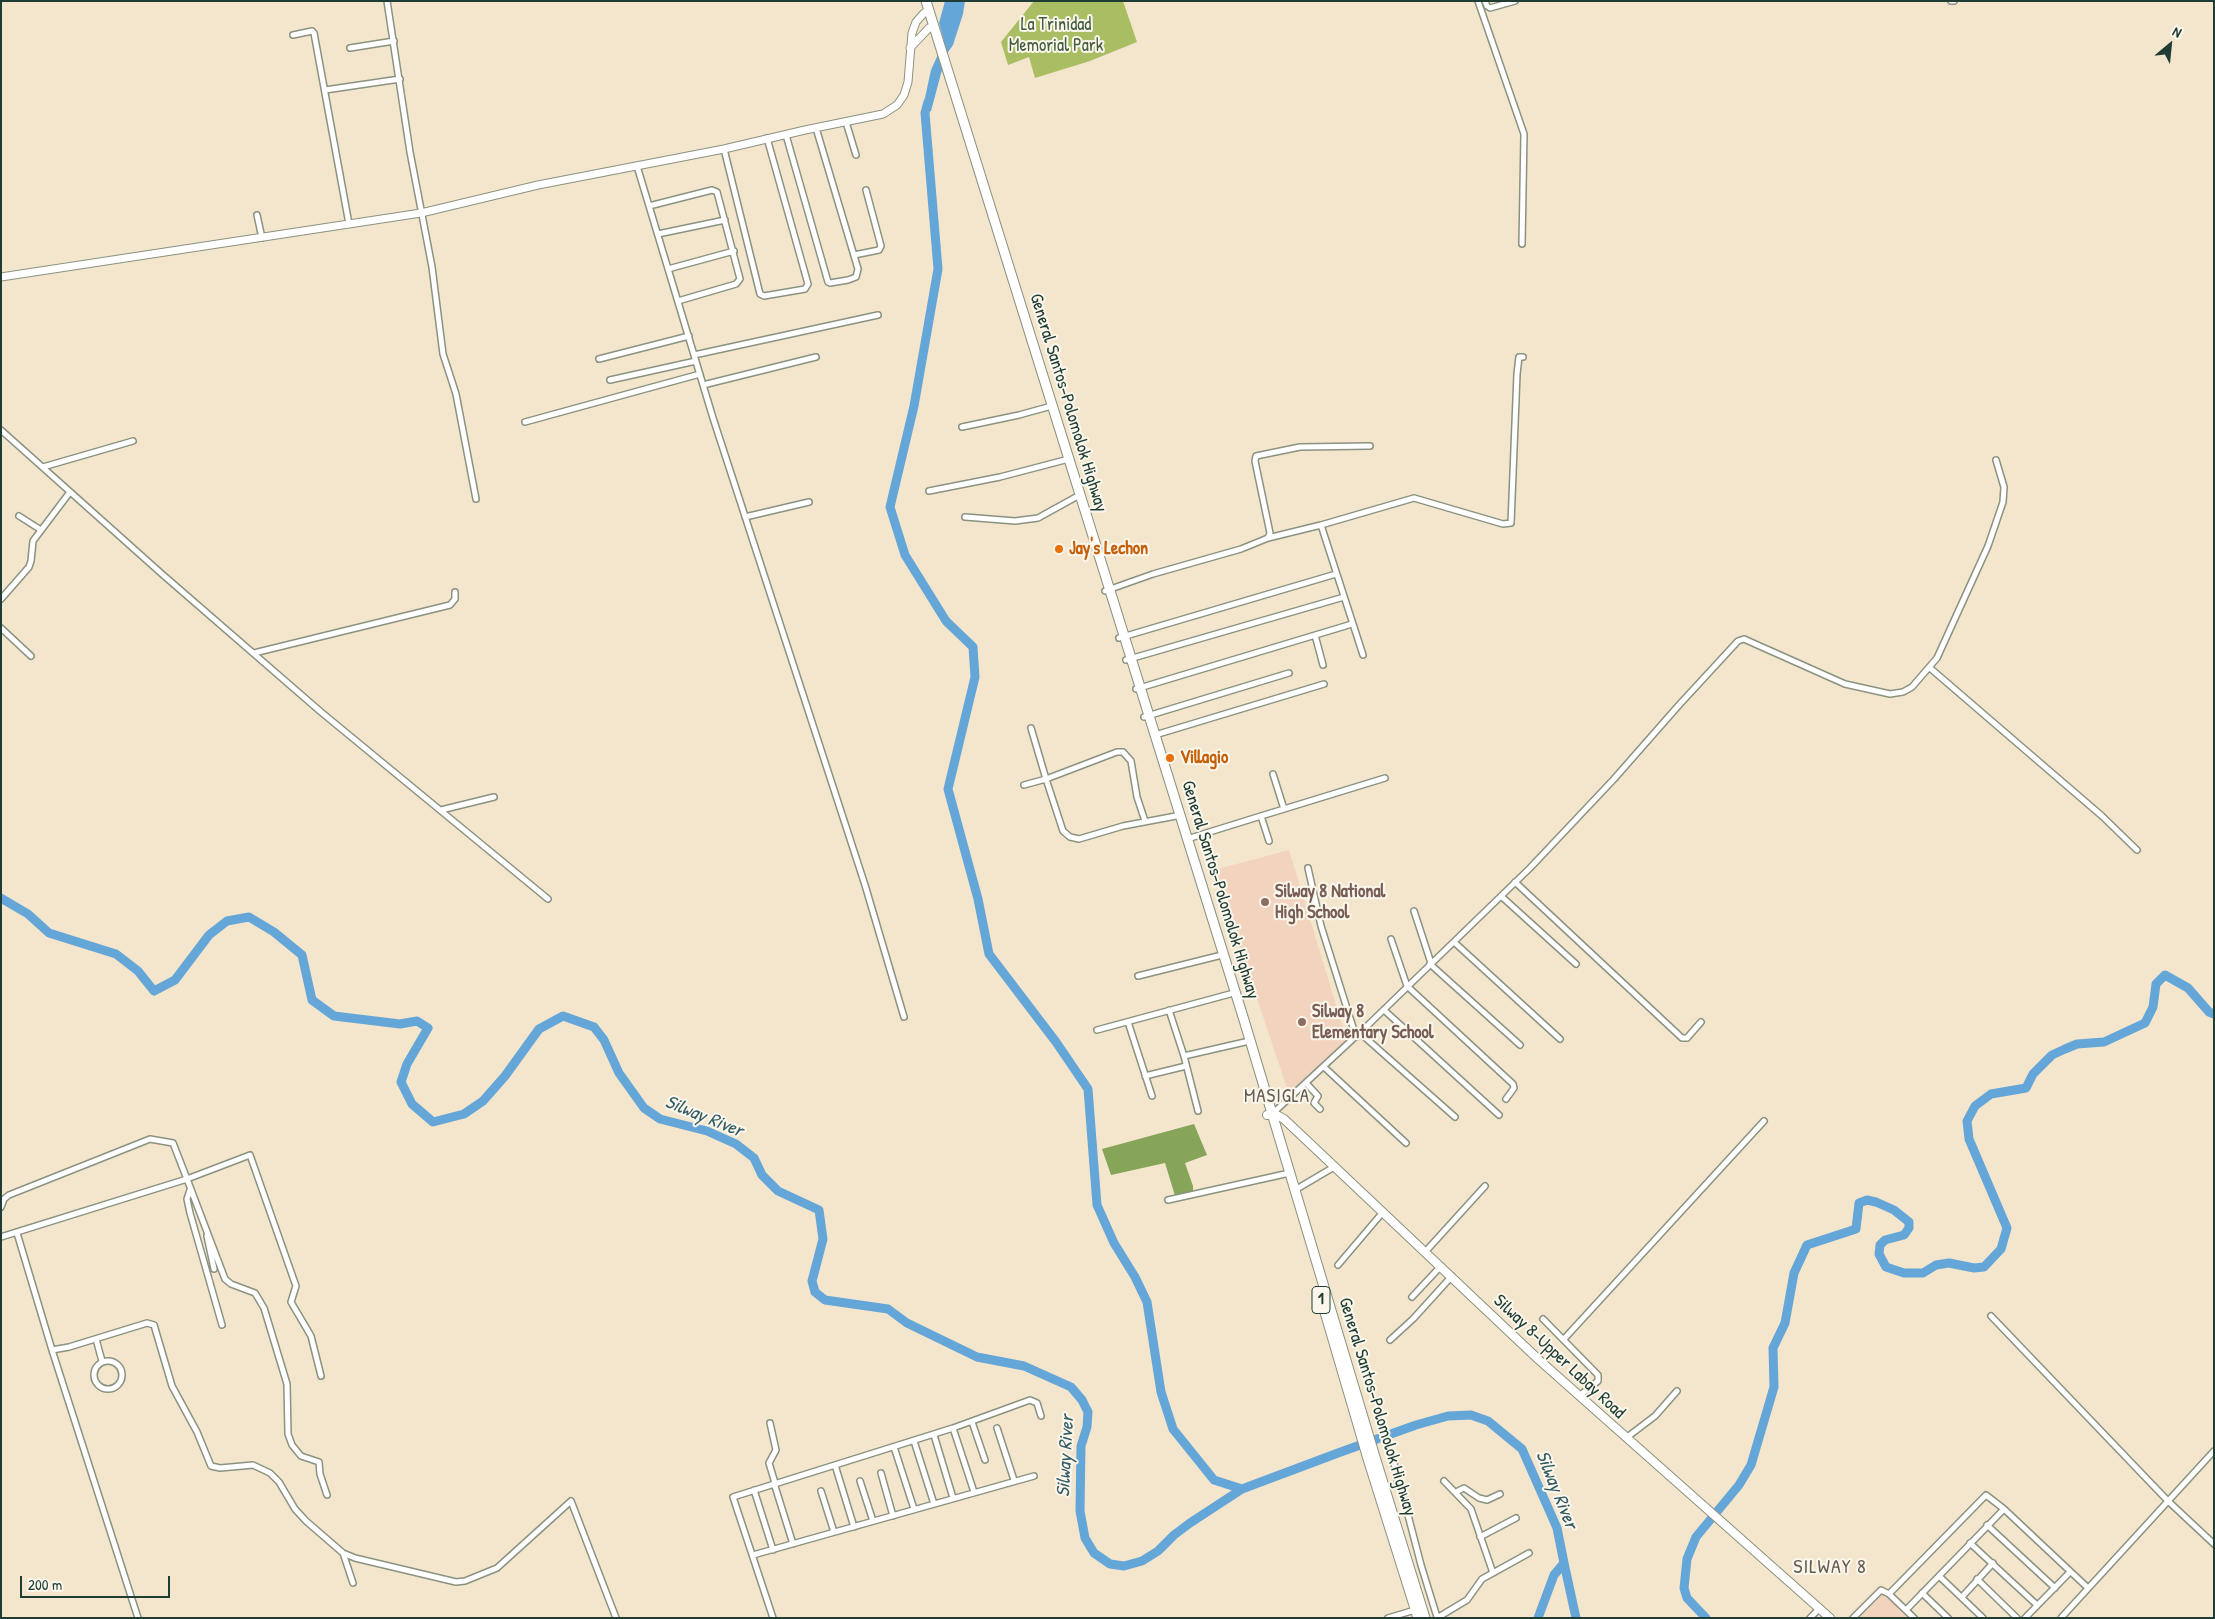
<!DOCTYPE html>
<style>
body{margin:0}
#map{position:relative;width:2215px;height:1619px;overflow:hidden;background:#f4e6cd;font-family:"Patrick Hand",sans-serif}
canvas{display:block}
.frame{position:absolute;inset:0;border:2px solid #1f3d34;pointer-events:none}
.north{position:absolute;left:2145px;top:20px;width:50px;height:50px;-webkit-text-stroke:4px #fbf7ec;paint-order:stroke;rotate:28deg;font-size:14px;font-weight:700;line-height:20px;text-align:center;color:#1f3d34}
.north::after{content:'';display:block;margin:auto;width:18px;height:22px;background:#1f3d34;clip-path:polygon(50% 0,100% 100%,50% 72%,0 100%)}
.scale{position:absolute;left:20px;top:1576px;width:150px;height:22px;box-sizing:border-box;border:2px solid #1f3d34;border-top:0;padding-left:6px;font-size:15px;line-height:18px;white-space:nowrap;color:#1f3d34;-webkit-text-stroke:4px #fbf7ec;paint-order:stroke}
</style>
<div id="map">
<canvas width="2215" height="1619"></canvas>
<div class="frame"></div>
<div class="north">N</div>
<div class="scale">200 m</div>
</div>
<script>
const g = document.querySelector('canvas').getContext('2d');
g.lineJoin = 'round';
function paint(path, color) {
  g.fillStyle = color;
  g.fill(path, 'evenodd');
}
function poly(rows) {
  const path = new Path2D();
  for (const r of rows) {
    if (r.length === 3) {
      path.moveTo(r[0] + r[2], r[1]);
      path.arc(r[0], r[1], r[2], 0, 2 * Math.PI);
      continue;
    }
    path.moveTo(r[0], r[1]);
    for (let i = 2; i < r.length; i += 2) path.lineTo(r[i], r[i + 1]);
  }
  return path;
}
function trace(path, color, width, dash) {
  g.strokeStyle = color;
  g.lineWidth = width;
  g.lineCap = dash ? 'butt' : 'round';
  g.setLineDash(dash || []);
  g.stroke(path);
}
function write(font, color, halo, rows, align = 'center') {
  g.font = font + ' "Patrick Hand",sans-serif';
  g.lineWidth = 4;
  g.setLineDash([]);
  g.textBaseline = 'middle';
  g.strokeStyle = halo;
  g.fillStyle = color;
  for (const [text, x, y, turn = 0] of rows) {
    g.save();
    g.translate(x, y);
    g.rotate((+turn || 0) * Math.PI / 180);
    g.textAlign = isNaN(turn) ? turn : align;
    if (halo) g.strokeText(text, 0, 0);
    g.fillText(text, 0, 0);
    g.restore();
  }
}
paint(poly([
 [1289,850,1347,1041,1289,1094,1214,870],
 [1881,1592,1908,1618,1857,1618]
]), '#f2d4be');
paint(poly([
 [1034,1,1123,1,1137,42,1090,61,1035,78,1029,57,1008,65,1001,42]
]), '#a9be62');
paint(poly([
 [1194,1124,1207,1155,1185,1163,1193,1186,1193,1195,1176,1199,1165,1163,1111,1175,1102,1149]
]), '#86a558');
paint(poly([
 [945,1,965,1,963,14,953,45,946,55,931,111,925,113,923,107,931,70,944,41,939,23]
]), '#65a6d8');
trace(poly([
 [928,102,925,113,938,269,914,406,890,507,905,555,946,621,973,647,975,677,948,789,978,899,989,954,1056,1042,1088,1089,1097,1205,1114,1243,1135,1277,1147,1302,1161,1392,1173,1429,1214,1480,1242,1489],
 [1,898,28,914,49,933,116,954,138,971,154,991,175,980,209,935,227,921,249,917,274,932,302,955,312,1000,334,1016,400,1024,417,1021,428,1028,407,1064,401,1082,412,1104,433,1122,464,1114,483,1101,505,1076,539,1029,563,1016,594,1027,604,1040,619,1073,644,1108,660,1119,707,1131,736,1144,754,1158,762,1175,778,1191,819,1210,823,1239,812,1281,815,1292,825,1300,888,1309,907,1323,977,1357,1024,1366,1071,1387,1082,1400,1088,1412,1087,1427,1081,1446,1080,1511,1085,1538,1094,1553,1110,1564,1124,1566,1142,1561,1158,1551,1174,1535,1190,1523,1242,1489,1338,1453,1416,1425,1448,1416,1471,1415,1488,1421,1522,1449,1557,1528,1564,1563,1554,1575,1538,1618],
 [1564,1563,1576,1618],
 [1706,1618,1687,1598,1684,1588,1687,1559,1696,1537,1739,1485,1751,1465,1774,1387,1773,1348,1785,1323,1794,1273,1807,1245,1856,1229,1859,1203,1867,1200,1876,1202,1894,1210,1909,1222,1909,1228,1904,1235,1885,1240,1880,1245,1879,1254,1886,1267,1904,1273,1923,1273,1936,1265,1949,1263,1974,1268,1984,1267,2001,1249,2007,1228,1969,1139,1967,1121,1975,1106,1991,1094,2026,1088,2033,1074,2052,1055,2065,1049,2077,1044,2104,1042,2145,1023,2153,1007,2156,984,2165,975,2188,988,2209,1012,2214,1014]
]), '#65a6d8', 9);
const minor = poly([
 [387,1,410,152,432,267,443,354,456,394,476,499],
 [1478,1,1524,134,1522,244],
 [1485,1,1487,6,1490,8,1515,1],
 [1951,1,1954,1],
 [293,35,312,31,314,33,349,224],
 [350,48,394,41],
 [325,90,400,79],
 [846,122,856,155],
 [786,135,828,282,830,283,848,280,856,277,858,269,816,128],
 [724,149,760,294,764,296,805,289,808,284,767,138],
 [637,166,713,418,865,885,904,1017],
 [649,206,712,190,717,192,740,279,736,284,678,301],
 [257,215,262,238],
 [658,234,725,220],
 [854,255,879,250,881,246,866,190],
 [668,269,734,251],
 [694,355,878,315],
 [599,359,689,336],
 [610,380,696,361],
 [703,385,816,357],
 [525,422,700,374],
 [962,427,1019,415,1048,407],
 [1,430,162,574,321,712,548,899],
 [43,467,133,441],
 [929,491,1000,477,1065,460],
 [19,516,41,530],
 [745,517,809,502],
 [965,517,1015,521,1038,518,1076,497],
 [1321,525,1363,655],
 [1268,538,1321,525,1414,498,1503,524,1511,523,1517,374,1519,357,1523,357],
 [1105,591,1153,574,1241,549,1268,538,1270,533,1255,461,1256,456,1300,447,1370,446],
 [1,599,29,567,31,561,33,541,70,492],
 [1,628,31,656],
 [1315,635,1323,665],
 [1119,638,1336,574],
 [254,653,450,605,455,599,455,592],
 [1126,660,1344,597],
 [1930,668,2102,816,2137,850],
 [1136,689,1352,624],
 [1144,717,1289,673],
 [1155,735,1324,684],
 [1024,785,1046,779,1031,728],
 [1284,809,1385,778],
 [441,810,494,797],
 [1145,821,1137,797,1131,761,1123,752,1117,752,1046,779,1063,831,1070,837,1079,839,1123,826,1176,816],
 [1187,839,1261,816],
 [1269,841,1261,816,1284,809,1273,774],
 [1308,868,1321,926,1356,1037],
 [1515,882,1682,1038,1687,1038,1701,1022],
 [1501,896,1576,964],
 [1414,911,1431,963],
 [1391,939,1407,986],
 [1454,942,1560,1039],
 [1430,964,1520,1045],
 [1138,976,1218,956],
 [1407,986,1513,1084,1514,1088,1506,1099],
 [1169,1010,1184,1056,1198,1111],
 [1384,1010,1499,1115],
 [1128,1022,1152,1096],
 [1097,1030,1230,994],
 [1360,1033,1455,1117],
 [1184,1056,1245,1042],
 [1324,1067,1406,1143],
 [1145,1076,1186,1066],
 [1306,1083,1318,1096,1314,1103,1320,1109],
 [1272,1114,1368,1025,1530,868,1614,779,1679,705,1738,641,1744,639,1845,684,1890,694,1903,692,1912,687,1937,658,1988,546,2003,502,2004,487,1996,460],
 [190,1190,187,1199,190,1213,222,1325],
 [1295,1190,1334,1167],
 [1168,1200,1285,1174],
 [1,1207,4,1199,9,1195,150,1139,173,1143,187,1179,250,1155,296,1286,291,1302,311,1336,321,1376],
 [17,1233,52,1350,138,1618],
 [207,1236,214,1269],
 [1,1237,187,1179,225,1279,231,1284,255,1293,264,1308,287,1384,288,1434,292,1445,301,1456,319,1462,320,1474,327,1495],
 [1426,1251,1485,1186],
 [1338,1265,1383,1212],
 [1412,1297,1441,1266],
 [1991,1316,2168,1501,2214,1544],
 [1543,1319,1598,1375,1598,1381,1579,1396],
 [96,1339,102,1361],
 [1564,1339,1764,1121],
 [1390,1340,1413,1319,1452,1276],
 [52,1350,69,1347,147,1323,154,1325,172,1386,197,1432,211,1466,220,1468,253,1465,270,1473,279,1482,295,1509,306,1521,343,1553,355,1558,456,1582,465,1581,497,1568,571,1501,616,1618],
 [108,1375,14],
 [972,1422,985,1460],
 [770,1423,776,1450,769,1463,775,1483],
 [953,1428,974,1492],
 [997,1428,1014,1480],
 [934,1435,953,1498],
 [1626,1438,1655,1416,1677,1391],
 [914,1441,934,1504],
 [894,1447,914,1509],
 [1394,1462,1396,1477,1402,1492,1421,1565,1437,1617],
 [835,1465,854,1527],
 [881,1473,893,1516],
 [860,1481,873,1521],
 [1444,1481,1471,1509,1493,1573],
 [774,1483,793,1544],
 [754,1490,773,1550],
 [821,1491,834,1532],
 [1456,1492,1464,1488,1479,1498,1487,1500,1500,1494],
 [1987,1525,2055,1588],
 [1480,1537,1516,1518],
 [1970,1543,2037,1605],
 [343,1553,353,1583],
 [753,1555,1034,1476],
 [1939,1576,1983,1618],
 [1977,1579,2017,1618],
 [1922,1593,1948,1618],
 [1889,1594,1986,1495,2004,1509,2088,1588],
 [1962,1597,1993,1563],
 [1906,1610,2004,1509],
 [773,1618,733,1497,953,1428,1030,1400,1037,1403,1041,1416],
 [1388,1618,1415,1610],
 [1437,1618,1467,1600,1482,1579,1529,1553],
 [1810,1618,1820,1608],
 [1853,1618,1881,1590,1889,1594,1914,1618],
 [2025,1618,2070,1572],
 [2061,1618,2214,1451]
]);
const tertiary = poly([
 [910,48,929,28],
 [1,277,421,213,538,185,724,149,805,130,883,114,897,105,904,95,908,82,912,33,916,22,924,13]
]);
const secondary = poly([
 [1267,1115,1275,1114,1284,1119,1538,1359,1830,1618]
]);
const trunk = poly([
 [926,1,1244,1020,1375,1457,1425,1618],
 [1322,1302,1368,1459,1418,1618]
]);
trace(minor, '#8a9280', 8);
trace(tertiary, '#8a9280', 9);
trace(secondary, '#8a9280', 10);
trace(trunk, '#8a9280', 11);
trace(minor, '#fff', 5);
trace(tertiary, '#fff', 7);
trace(secondary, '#fff', 8);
trace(trunk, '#fff', 9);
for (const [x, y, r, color] of [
 [1059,549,5,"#e8710a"],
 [1170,758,5,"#e8710a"],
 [1265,902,5,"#8d6e63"],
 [1302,1022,5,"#8d6e63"]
]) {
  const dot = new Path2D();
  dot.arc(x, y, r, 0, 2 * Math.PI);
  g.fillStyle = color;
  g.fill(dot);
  trace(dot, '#fbf7ec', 2);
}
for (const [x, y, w] of [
 [1321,1300,18]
]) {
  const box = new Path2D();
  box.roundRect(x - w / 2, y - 13.5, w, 27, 4);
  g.fillStyle = '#fbf7ec';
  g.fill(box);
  trace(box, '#1f3d34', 1);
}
write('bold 16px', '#1f3d34', null, [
 ["1",1321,1300]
]);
write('18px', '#425d40', '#fbf7ec', [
 ["La Trinidad",1056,25],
 ["Memorial Park",1056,46]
]);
write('18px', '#1f3d34', '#fbf7ec', [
 ["General Santos-Polomolok Highway",1068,403,73],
 ["General Santos-Polomolok Highway",1220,890,73],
 ["Silway 8-Upper Labay Road",1559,1357,43],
 ["General Santos-Polomolok Highway",1377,1407,73]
]);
write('bold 18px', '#c56008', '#fbf7ec', [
 ["Jay's Lechon",1069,549],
 ["Villagio",1180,758]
], 'left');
write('bold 18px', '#785e54', '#fbf7ec', [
 ["Silway 8 National",1275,892],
 ["High School",1275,913],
 ["Silway 8",1312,1012],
 ["Elementary School",1312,1033]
], 'left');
g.letterSpacing = '1px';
write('19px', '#665d54', '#fbf7ec', [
 ["MASIGLA",1277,1097]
]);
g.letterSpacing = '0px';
write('italic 19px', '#345c65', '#fbf7ec', [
 ["Silway River",704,1117,22],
 ["Silway River",1066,1456,-87],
 ["Silway River",1556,1490,68]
]);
g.letterSpacing = '1px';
write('20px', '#665d54', '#fbf7ec', [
 ["SILWAY 8",1830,1568]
]);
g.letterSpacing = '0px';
</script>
